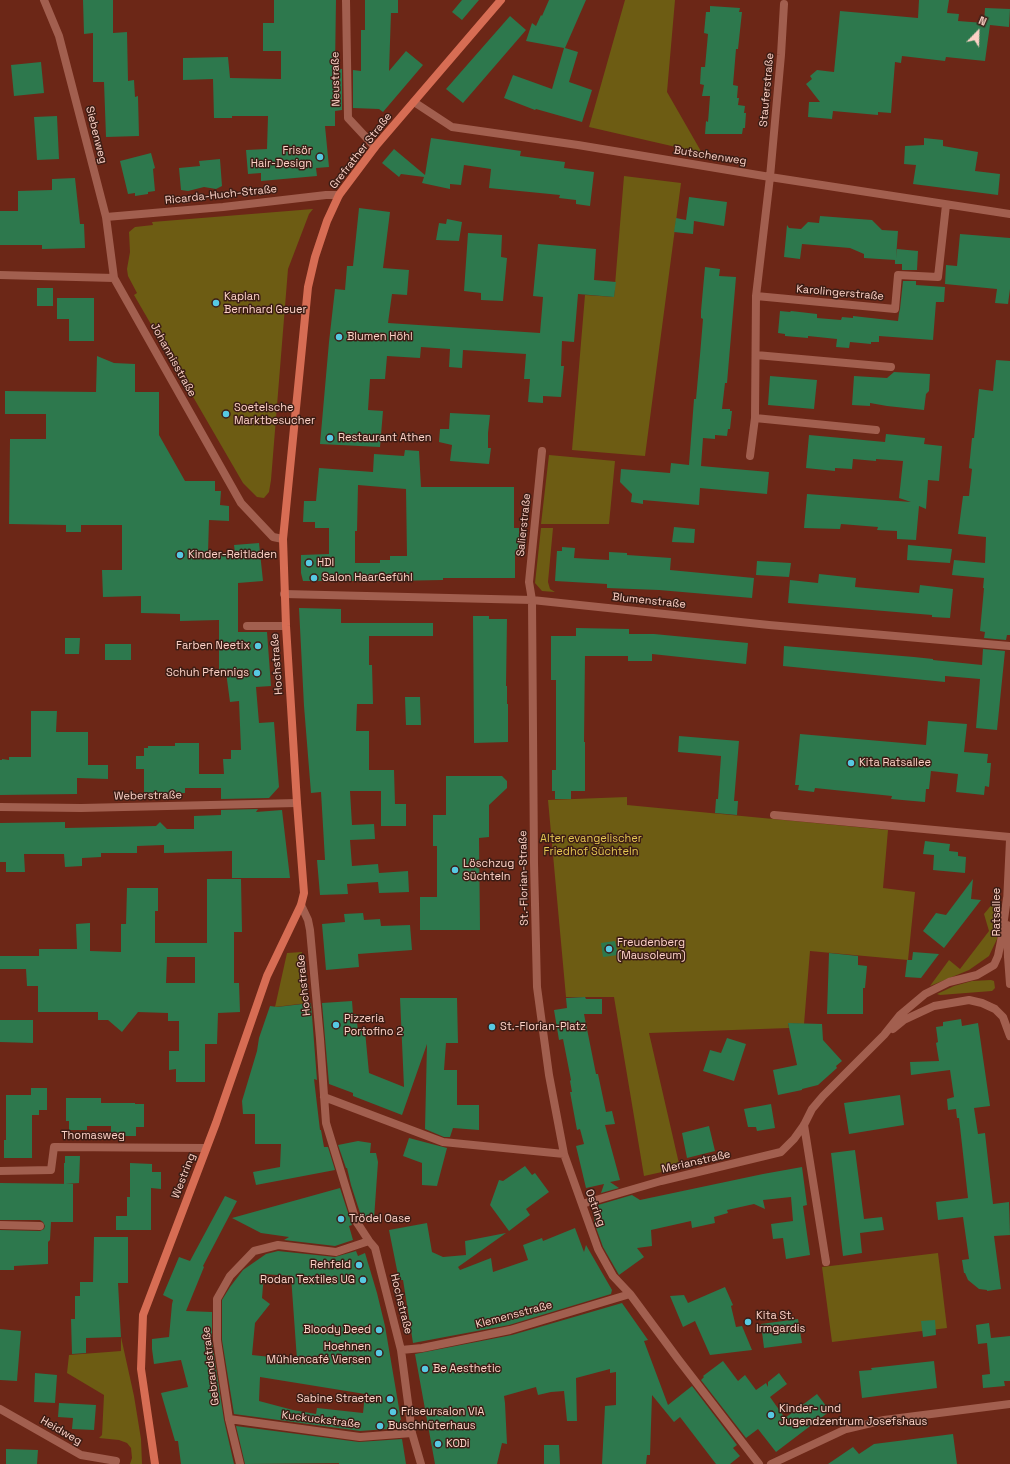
<!DOCTYPE html>
<meta charset="utf-8">
<style>
body{margin:0}
#map{position:relative;width:1010px;height:1464px;overflow:hidden;background:#6c2717;font-family:"Space Grotesk",sans-serif}
canvas{display:block}
.north{position:absolute;left:958px;top:12px;width:40px;height:40px;-webkit-text-stroke:3px #3c1d15;paint-order:stroke;rotate:23deg;font-size:11px;font-weight:700;line-height:16px;text-align:center;color:#fdd2c7}
.north::after{content:'';display:block;margin:auto;width:14px;height:18px;background:#fdd2c7;clip-path:polygon(50% 0,100% 100%,50% 72%,0 100%)}
</style>
<div id="map">
<canvas width="1010" height="1464"></canvas>
<div class="north">N</div>
</div>
<script>
const g = document.querySelector('canvas').getContext('2d');
g.lineJoin = 'round';
function paint(path, color) {
  g.fillStyle = color;
  g.fill(path, 'evenodd');
}
function poly(rows) {
  const path = new Path2D();
  for (const r of rows) {
    path.moveTo(r[0], r[1]);
    for (let i = 2; i < r.length; i += 2) path.lineTo(r[i], r[i + 1]);
  }
  return path;
}
function trace(path, color, width, dash) {
  g.strokeStyle = color;
  g.lineWidth = width;
  g.lineCap = dash ? 'butt' : 'round';
  g.setLineDash(dash || []);
  g.stroke(path);
}
function write(font, color, halo, rows, align = 'center') {
  g.font = font + ' "Space Grotesk",sans-serif';
  g.lineWidth = 3;
  g.setLineDash([]);
  g.textBaseline = 'middle';
  g.strokeStyle = halo;
  g.fillStyle = color;
  for (const [text, x, y, turn = 0] of rows) {
    g.save();
    g.translate(x, y);
    g.rotate((+turn || 0) * Math.PI / 180);
    g.textAlign = isNaN(turn) ? turn : align;
    if (halo) g.strokeText(text, 0, 0);
    g.fillText(text, 0, 0);
    g.restore();
  }
}
paint(poly([
 [625,0,675,0,667,92,702,153,589,127],
 [624,176,681,183,645,456,572,450,585,295,614,297],
 [313,209,309,214,288,269,271,480,269,492,264,498,257,497,243,483,134,295,137,293,128,276,127,269,130,252,129,232,135,227,153,225,152,222],
 [549,455,615,461,609,524,541,524],
 [541,528,553,528,548,582,550,589,555,592,542,591,535,583],
 [627,797,627,805,888,830,883,888,915,892,908,960,810,951,804,1024,788,1023,789,1028,649,1033,680,1168,644,1176,614,997,566,997,548,800],
 [998,897,997,939,989,956,969,970,930,986,949,960,960,969,989,931,984,914],
 [302,952,307,1003,275,1007,287,953],
 [991,980,994,981,995,988,992,991,940,995,937,994,954,986,972,981],
 [938,1253,947,1328,832,1342,822,1267],
 [121,1337,134,1396,141,1439,142,1464,130,1464,132,1458,131,1448,127,1443,119,1440,99,1438,102,1435,104,1395,67,1373,69,1355,121,1351]
]), '#6d5c13');
paint(poly([
 [83,0,113,0,113,33,127,32,128,81,134,80,135,97,138,96,139,136,106,137,104,82,93,82,93,33,84,34],
 [274,0,336,0,335,68,342,69,342,110,335,111,335,126,325,126,329,167,316,168,317,176,261,181,261,173,248,174,246,150,267,149,268,116,232,116,232,118,214,118,213,79,183,80,183,58,228,57,230,78,281,79,281,51,263,51,263,23,274,23],
 [365,0,398,0,398,13,391,13,389,71,406,51,423,65,383,112,379,109,353,108,353,70,361,71,361,30,365,30],
 [462,0,479,0,462,20,452,12],
 [549,0,586,0,565,48,578,52,569,82,592,90,582,122,536,109,535,110,504,98,513,75,552,89,564,48,526,41,532,23,536,26,541,15,542,16],
 [919,0,949,0,947,13,959,14,958,21,984,23,985,8,1010,9,1009,27,990,25,985,61,946,57,945,61,902,56,901,63,895,62,891,113,878,112,878,115,833,111,832,119,808,117,809,102,820,102,806,84,812,79,810,76,817,70,834,72,840,11,918,18],
 [710,6,740,8,739,12,742,12,738,49,736,49,733,85,738,86,737,98,739,98,738,105,745,106,744,113,746,113,745,128,743,128,742,134,705,134,706,121,708,122,710,96,702,96,704,85,700,84,701,67,705,67,708,34,704,33,706,12,710,12],
 [510,16,526,30,463,103,446,89],
 [41,62,44,93,14,96,11,65],
 [57,116,59,159,37,160,34,117],
 [431,138,521,151,520,156,565,162,564,168,594,172,590,206,576,204,576,200,559,198,560,195,489,188,491,169,464,165,461,185,450,184,450,189,422,183,424,177,401,174,399,177,382,163,394,149,425,175],
 [924,138,943,140,943,146,978,152,975,171,1000,174,998,195,913,184,916,165,904,164,905,146,924,145],
 [151,153,155,168,153,169,155,191,148,192,148,194,135,196,135,193,128,194,120,161],
 [220,159,222,186,216,189,204,187,188,191,181,190,179,168,200,166,199,161],
 [75,178,80,224,84,224,85,248,42,249,42,245,0,245,0,211,18,211,18,191,52,190,52,179],
 [689,197,727,202,724,226,694,221,693,234,674,232,676,218,686,220],
 [359,208,390,212,383,268,409,270,407,295,392,294,388,323,540,333,543,297,533,296,538,244,596,249,594,280,616,282,614,297,578,294,574,342,562,341,561,366,564,366,561,397,543,396,543,403,528,402,530,379,524,379,526,354,463,350,462,368,449,367,450,349,421,347,420,358,387,356,385,379,370,379,368,410,383,411,380,447,320,444,329,342,335,289,345,290,347,266,353,266],
 [820,216,872,220,882,230,898,231,896,258,897,249,918,251,917,270,902,270,902,264,895,264,895,260,864,258,864,254,850,248,802,244,800,259,784,257,787,225,789,228,801,229,808,222,819,223],
 [447,219,462,222,459,241,436,240,439,223,446,224],
 [468,233,502,235,501,257,507,258,503,301,481,300,481,293,464,291],
 [960,234,1010,238,1010,289,1008,304,995,303,997,289,945,284,946,265,957,266],
 [705,267,720,269,719,276,736,277,727,383,725,383,722,409,730,409,730,411,732,411,730,429,728,429,727,436,715,435,715,439,703,438,701,466,769,472,767,494,700,488,699,505,643,500,643,504,631,502,632,494,620,482,621,469,670,473,671,463,689,465,694,399,696,399,700,355,703,319,701,318,701,311],
 [903,281,916,281,916,285,945,287,944,302,936,302,933,340,879,336,879,342,871,342,871,344,850,342,849,348,836,347,837,339,808,336,808,338,785,336,785,334,778,333,780,311,790,312,791,311,817,314,817,318,841,320,842,317,853,318,853,316,898,321,899,313,900,309],
 [37,288,53,288,53,306,37,306],
 [57,298,94,298,94,341,69,341,69,319,57,319],
 [97,356,114,363,135,364,135,392,159,392,159,435,185,481,215,481,215,491,221,491,220,505,229,506,229,521,209,520,208,553,235,553,234,545,259,543,263,581,238,583,238,632,267,632,271,686,256,687,259,723,274,722,279,787,269,798,221,799,221,788,185,788,185,793,144,793,144,769,136,769,136,756,144,756,144,748,148,748,148,746,175,746,175,743,199,743,199,774,224,774,223,759,231,759,231,750,241,750,239,701,230,702,226,672,219,672,219,620,180,621,180,614,141,613,141,596,103,597,102,570,122,570,122,525,81,525,81,532,66,532,66,525,9,524,10,439,46,439,46,414,5,414,5,391,96,392],
 [996,360,1010,361,1010,635,1007,635,1006,640,984,638,985,632,980,631,984,588,983,588,984,578,952,575,954,560,985,563,986,537,958,534,963,496,969,496,972,469,969,468,972,438,974,438,979,389,993,391],
 [894,372,930,374,929,391,926,394,924,410,887,406,870,403,870,406,852,405,854,376,887,378],
 [770,376,817,380,814,409,768,405],
 [450,413,490,415,488,433,488,448,491,448,489,464,450,461,452,445,439,442,440,429,449,429],
 [886,434,925,438,924,444,942,446,939,481,928,480,926,509,919,506,916,540,897,539,897,531,877,530,878,527,841,524,840,529,804,528,807,494,911,502,899,498,903,461,876,459,876,461,853,459,852,469,835,468,835,471,806,468,809,435,885,442],
 [405,450,419,451,421,487,514,487,514,528,519,528,519,554,515,554,515,578,443,578,443,580,390,581,303,581,301,573,301,555,329,554,329,528,315,528,315,522,303,522,304,501,316,501,319,468,373,472,374,454,404,456],
 [358,485,406,489,407,556,390,556,390,560,380,560,380,563,355,563,355,531,357,531],
 [674,527,695,529,694,543,672,542],
 [908,545,952,549,950,563,907,560],
 [562,547,575,548,574,558,609,560,609,552,627,553,627,555,671,558,670,570,754,578,752,598,659,590,607,588,607,584,555,581,557,551,562,551],
 [757,561,791,563,789,577,756,575],
 [819,574,856,578,855,587,919,593,920,585,953,589,950,618,932,617,932,615,788,603,790,580,818,583],
 [299,608,341,609,341,623,433,623,433,636,369,636,369,665,372,665,373,704,357,704,356,731,369,731,369,770,394,770,395,804,406,804,406,826,381,826,381,791,350,791,352,825,374,824,375,839,350,840,352,866,378,864,379,873,408,871,409,892,379,893,378,882,347,884,348,894,320,895,317,860,325,860,321,792,311,793,304,706],
 [473,616,489,616,489,619,507,619,506,686,507,686,507,704,508,704,508,742,474,743],
 [576,628,629,629,629,634,654,634,748,643,746,664,652,654,652,661,628,661,628,656,585,656,584,742,585,742,585,791,571,791,571,799,555,799,555,791,552,791,552,770,556,770,556,680,551,680,551,636,576,636],
 [65,638,80,638,79,654,65,654],
 [105,644,131,644,131,660,105,660],
 [784,646,914,657,933,659,933,660,982,665,983,649,1005,651,997,730,976,728,980,679,945,676,945,682,783,666],
 [405,697,420,697,421,725,406,725],
 [31,711,57,711,56,732,88,732,88,765,108,765,108,779,77,778,77,794,0,795,0,760,2,760,2,759,9,760,9,757,31,757],
 [928,721,967,724,964,752,988,754,987,763,991,763,989,787,985,786,984,795,956,792,958,774,931,771,929,789,926,789,925,802,891,799,892,796,815,788,814,792,798,790,799,785,795,785,800,734,926,745],
 [679,736,739,741,734,801,738,801,737,815,715,813,716,799,718,799,721,756,678,752],
 [446,776,502,776,507,781,507,788,489,805,489,837,479,838,480,930,420,930,420,897,437,897,437,846,433,846,433,815,446,815],
 [258,809,256,812,282,810,290,878,232,878,232,851,164,853,164,845,137,846,137,853,101,853,101,857,82,858,82,866,65,867,64,854,24,854,25,872,6,872,6,862,0,862,0,823,65,822,65,828,156,826,160,822,167,829,194,829,194,816,221,815,221,810],
 [925,841,950,844,949,851,958,852,958,856,966,857,965,873,933,870,934,855,923,854],
 [207,879,241,879,242,932,234,932,234,983,239,983,240,1012,218,1013,217,1044,205,1044,205,1082,176,1082,176,1069,169,1070,169,1051,179,1051,179,1021,168,1021,168,1013,138,1012,122,1032,108,1020,98,1020,98,1012,38,1012,38,986,27,986,26,969,0,969,0,956,39,956,39,949,77,949,76,924,90,923,90,951,121,952,121,924,126,924,127,888,158,888,158,911,155,911,155,943,207,943],
 [167,957,195,957,195,983,166,983],
 [973,879,971,899,981,900,944,948,923,931,936,913,946,915],
 [363,913,364,920,380,919,381,926,410,925,412,950,358,954,359,967,326,970,322,924,345,922,344,914],
 [615,941,618,955,603,957,601,943],
 [913,952,939,954,921,978,905,977,907,960,912,960],
 [829,953,858,956,858,965,867,966,865,988,863,988,863,1014,827,1014],
 [585,997,586,999,602,999,602,1014,584,1014,596,1074,598,1074,606,1112,612,1111,615,1124,605,1125,620,1180,610,1182,619,1188,601,1193,604,1184,586,1188,576,1146,584,1144,580,1129,577,1130,570,1092,572,1092,570,1081,571,1080,563,1039,559,1040,554,1010,567,1008,566,998],
 [400,998,457,998,458,1043,446,1043,444,1070,457,1070,457,1105,479,1105,479,1130,453,1128,450,1137,444,1137,425,1129,427,1044,402,1115,353,1096,353,1093,329,1084,322,1003,352,1001,353,1014,356,1014,358,1031,365,1031,369,1073,404,1087],
 [311,1003,317,1080,314,1079,320,1130,321,1130,324,1147,328,1147,335,1170,256,1185,253,1172,280,1167,281,1144,255,1144,255,1114,243,1114,242,1101,257,1051,259,1038,270,1006,277,1007],
 [961,1019,962,1026,978,1023,990,1106,974,1108,978,1134,985,1133,993,1204,1009,1202,1010,1235,994,1236,1001,1289,987,1291,987,1290,979,1289,968,1280,965,1273,964,1273,962,1260,969,1259,963,1217,938,1220,936,1202,968,1198,959,1118,957,1118,956,1109,948,1110,947,1099,954,1097,950,1070,911,1075,910,1062,939,1061,936,1043,938,1042,936,1027,943,1026,943,1022],
 [0,1020,33,1020,33,1043,0,1042],
 [788,1023,822,1024,823,1040,842,1061,836,1066,837,1068,818,1085,802,1089,802,1090,778,1095,773,1070,797,1065],
 [727,1038,746,1044,734,1081,703,1071,710,1050,721,1053],
 [31,1088,47,1088,47,1110,39,1110,39,1115,32,1115,32,1158,4,1158,4,1140,6,1140,6,1095,31,1095],
 [900,1095,904,1125,849,1134,844,1103],
 [66,1098,101,1098,101,1103,135,1103,135,1104,144,1104,144,1127,136,1127,136,1136,111,1136,111,1126,87,1126,87,1130,69,1130,69,1121,66,1121],
 [771,1104,775,1128,757,1131,756,1127,748,1127,744,1109],
 [709,1126,715,1151,687,1158,682,1133],
 [409,1138,447,1148,437,1186,422,1185,422,1163,403,1156],
 [358,1141,371,1143,370,1153,376,1153,378,1162,374,1219,363,1222,351,1185,347,1168,346,1168,338,1145],
 [855,1150,864,1219,882,1217,884,1230,860,1233,862,1253,843,1256,831,1153],
 [65,1156,80,1156,79,1183,64,1184,64,1163,65,1163],
 [130,1163,152,1164,152,1172,161,1172,161,1189,151,1188,151,1230,116,1230,116,1216,127,1216,127,1197,130,1197],
 [525,1166,532,1175,535,1173,549,1192,526,1209,530,1215,509,1231,490,1205,499,1180,503,1181],
 [802,1167,807,1205,803,1206,810,1255,786,1259,783,1238,773,1239,771,1224,793,1221,791,1197,763,1200,765,1209,754,1204,727,1210,728,1213,714,1217,715,1223,692,1228,691,1221,651,1230,652,1246,637,1248,644,1257,619,1275,603,1247,594,1222,594,1219,598,1205,632,1195,640,1200,763,1174],
 [0,1183,73,1184,73,1222,51,1222,50,1240,48,1242,48,1264,14,1266,14,1270,0,1270,0,1230,40,1231,44,1229,45,1226,43,1222,40,1220,0,1220],
 [340,1188,352,1225,349,1226,353,1240,335,1246,284,1240,289,1237,261,1233,232,1218],
 [225,1196,237,1201,203,1266,204,1267,186,1311,212,1312,212,1341,224,1420,234,1464,181,1464,178,1441,175,1441,161,1393,188,1387,181,1360,154,1364,152,1349,152,1339,169,1337,172,1304,173,1300,163,1295,179,1257,190,1261],
 [427,1223,432,1252,443,1257,466,1255,465,1241,506,1233,458,1267,460,1270,491,1258,493,1272,528,1260,523,1245,542,1238,543,1241,575,1228,584,1252,586,1245,612,1290,611,1294,509,1325,413,1343,403,1280,399,1280,389,1230],
 [94,1237,128,1237,128,1283,118,1283,121,1337,86,1338,86,1353,72,1354,71,1319,75,1319,75,1296,80,1296,80,1282,93,1282],
 [278,1251,335,1257,356,1251,358,1256,365,1253,377,1293,385,1326,401,1420,400,1420,401,1428,360,1431,234,1414,222,1340,222,1300,230,1287,243,1270,266,1254],
 [264,1274,291,1276,297,1360,280,1356,280,1358,252,1355,255,1323,270,1304,262,1298],
 [260,1377,365,1394,363,1413,317,1408,316,1414,293,1410,259,1401],
 [725,1287,733,1305,731,1306,736,1327,742,1326,752,1350,710,1355,695,1321,683,1327,670,1296,684,1295,688,1303],
 [622,1303,648,1340,644,1341,668,1405,692,1386,737,1445,733,1448,740,1456,730,1464,716,1464,680,1417,674,1422,652,1395,650,1455,647,1455,646,1464,602,1464,605,1406,616,1405,616,1372,610,1373,610,1369,576,1378,577,1421,567,1421,564,1391,551,1392,538,1395,536,1387,504,1396,505,1403,507,1444,502,1443,497,1464,435,1464,415,1354,512,1335],
 [798,1319,802,1343,764,1348,761,1324],
 [935,1320,936,1335,923,1337,921,1321],
 [989,1323,991,1338,1010,1336,1010,1381,1004,1381,1005,1386,983,1388,982,1375,990,1374,987,1343,978,1344,976,1325],
 [0,1329,21,1331,17,1381,0,1380],
 [723,1361,738,1381,745,1375,756,1390,766,1383,768,1387,768,1382,779,1373,787,1384,770,1397,785,1418,817,1394,830,1411,776,1452,758,1429,746,1438,701,1380,704,1377,703,1376],
 [934,1361,937,1388,862,1398,859,1371,872,1370,871,1368],
 [35,1373,57,1375,55,1403,34,1402],
 [59,1403,96,1405,94,1430,72,1429,73,1418,58,1417],
 [236,1426,359,1442,402,1439,406,1464,339,1464,339,1463,245,1464],
 [953,1434,957,1464,828,1464,853,1447,859,1454,874,1444],
 [544,1445,559,1445,560,1464,544,1464],
 [6,1449,38,1450,37,1464,6,1464]
]), '#2d784d');
trace(poly([
 [247,626,286,626],
 [774,815,1010,837]
]), '#a25f4f', 8);
trace(poly([
 [44,0,59,36,106,217,114,278,241,503,273,537,283,539],
 [346,0,348,118,375,147],
 [414,102,452,127,578,145,770,177,1010,214],
 [106,217,223,207,326,195,339,195],
 [0,275,114,278],
 [756,296,895,309,898,275,938,277,946,205],
 [756,355,891,367],
 [755,418,876,430],
 [542,451,529,582,532,600,534,863,537,987,549,1075,564,1154],
 [750,456,755,418,756,296,770,177,781,55,784,4],
 [284,594,532,600,769,625,1010,646],
 [0,807,81,808,297,803],
 [1007,903,1010,840],
 [301,905,308,920,310,930,320,1039,326,1123,356,1221,369,1241,375,1248,401,1350,412,1433,421,1464],
 [1007,925,1008,957,1010,984],
 [893,1029,904,1020,934,1006,969,1000,982,1003,995,1009,1003,1017,1010,1036],
 [324,1097,443,1142,564,1154,598,1249,613,1276,630,1294,678,1359,759,1464],
 [804,1125,826,1262],
 [0,1171,51,1170,54,1147,206,1148],
 [582,1204,661,1181,781,1152,794,1139,804,1125,812,1109,823,1096,884,1035,900,1015,925,994,949,982,977,975,994,965,998,956,1001,941,1007,898],
 [0,1225,40,1226],
 [401,1350,422,1348,510,1330,630,1294],
 [0,1409,81,1455,116,1461],
 [229,1419,360,1437,412,1433],
 [240,1464,229,1419,217,1340,217,1299,230,1276,254,1251,278,1245,336,1252,369,1241],
 [771,1464,846,1429,884,1420,1010,1404]
]), '#a25f4f', 8);
trace(poly([
 [155,1464,141,1369,143,1315,216,1123,267,976,301,905,304,893,297,803,286,626,283,539,308,287,315,257,327,221,339,195,375,147,501,0]
]), '#d76d54', 8);
for (const [x, y, r, color] of [
 [320,157,4,"#57c9e2"],
 [216,303,4,"#57c9e2"],
 [339,337,4,"#57c9e2"],
 [226,414,4,"#57c9e2"],
 [330,438,4,"#57c9e2"],
 [180,555,4,"#57c9e2"],
 [309,563,4,"#57c9e2"],
 [314,578,4,"#57c9e2"],
 [258,646,4,"#57c9e2"],
 [257,673,4,"#57c9e2"],
 [851,763,4,"#57c9e2"],
 [455,870,4,"#57c9e2"],
 [609,949,4,"#57c9e2"],
 [336,1025,4,"#57c9e2"],
 [492,1027,4,"#57c9e2"],
 [341,1219,4,"#57c9e2"],
 [359,1265,4,"#57c9e2"],
 [363,1280,4,"#57c9e2"],
 [748,1322,4,"#57c9e2"],
 [379,1330,4,"#57c9e2"],
 [379,1353,4,"#57c9e2"],
 [425,1369,4,"#57c9e2"],
 [390,1399,4,"#57c9e2"],
 [393,1412,4,"#57c9e2"],
 [771,1415,4,"#57c9e2"],
 [380,1426,4,"#57c9e2"],
 [438,1444,4,"#57c9e2"]
]) {
  const dot = new Path2D();
  dot.arc(x, y, r, 0, 2 * Math.PI);
  g.fillStyle = color;
  g.fill(dot);
  trace(dot, '#3c1d15', 1.5);
}
write('11px', '#fdd2c7', '#3c1d15', [
 ["Neustraße",336,79,-91],
 ["Stauferstraße",767,90,-85],
 ["Siebenweg",96,135,76],
 ["Grefrather Straße",361,151,-52],
 ["Butschenweg",710,156,9],
 ["Ricarda-Huch-Straße",221,195,-6],
 ["Karolingerstraße",840,293,5],
 ["Johannisstraße",173,360,61],
 ["Salierstraße",524,525,-84],
 ["Blumenstraße",649,601,6],
 ["Hochstraße",277,664,-94],
 ["Weberstraße",148,796,-1],
 ["St.-Florian-Straße",524,878,-91],
 ["Ratsallee",997,912,-90],
 ["Hochstraße",304,985,-96],
 ["Thomasweg",93,1136],
 ["Merianstraße",696,1162,-13],
 ["Westring",184,1176,-69],
 ["Ostring",595,1208,70],
 ["Hochstraße",401,1304,76],
 ["Klemensstraße",514,1315,-15],
 ["Gebrandstraße",211,1366,-97],
 ["Kuckuckstraße",321,1420,7],
 ["Heidweg",61,1431,30]
]);
write('11px', '#fdd2c7', '#3c1d15', [
 ["Frisör",312,151,"right"],
 ["Hair-Design",312,164,"right"],
 ["Kaplan",224,297],
 ["Bernhard Geuer",224,310],
 ["Blumen Höhl",347,337],
 ["Soetelsche",234,408],
 ["Marktbesucher",234,421],
 ["Restaurant Athen",338,438],
 ["Kinder-Reitladen",188,555],
 ["HDI",317,563],
 ["Salon HaarGefühl",322,578],
 ["Farben Neetix",250,646,"right"],
 ["Schuh Pfennigs",249,673,"right"],
 ["Kita Ratsallee",859,763],
 ["Löschzug",463,864],
 ["Süchteln",463,877],
 ["Freudenberg",617,943],
 ["(Mausoleum)",617,956],
 ["Pizzeria",344,1019],
 ["Portofino 2",344,1032],
 ["St.-Florian-Platz",500,1027],
 ["Trödel Oase",349,1219],
 ["Rehfeld",351,1265,"right"],
 ["Rodan Textiles UG",355,1280,"right"],
 ["Kita St.",756,1316],
 ["Irmgardis",756,1329],
 ["Bloody Deed",371,1330,"right"],
 ["Hoehnen",371,1347,"right"],
 ["Mühlencafé Viersen",371,1360,"right"],
 ["Be Aesthetic",433,1369],
 ["Sabine Straeten",382,1399,"right"],
 ["Kinder- und",779,1409],
 ["Jugendzentrum Josefshaus",779,1422],
 ["Friseursalon VIA",401,1412],
 ["Buschhüterhaus",388,1426],
 ["KODi",446,1444]
], 'left');
write('11px', '#e5c752', '#3c1d15', [
 ["Alter evangelischer",591,839],
 ["Friedhof Süchteln",591,852]
]);
</script>
